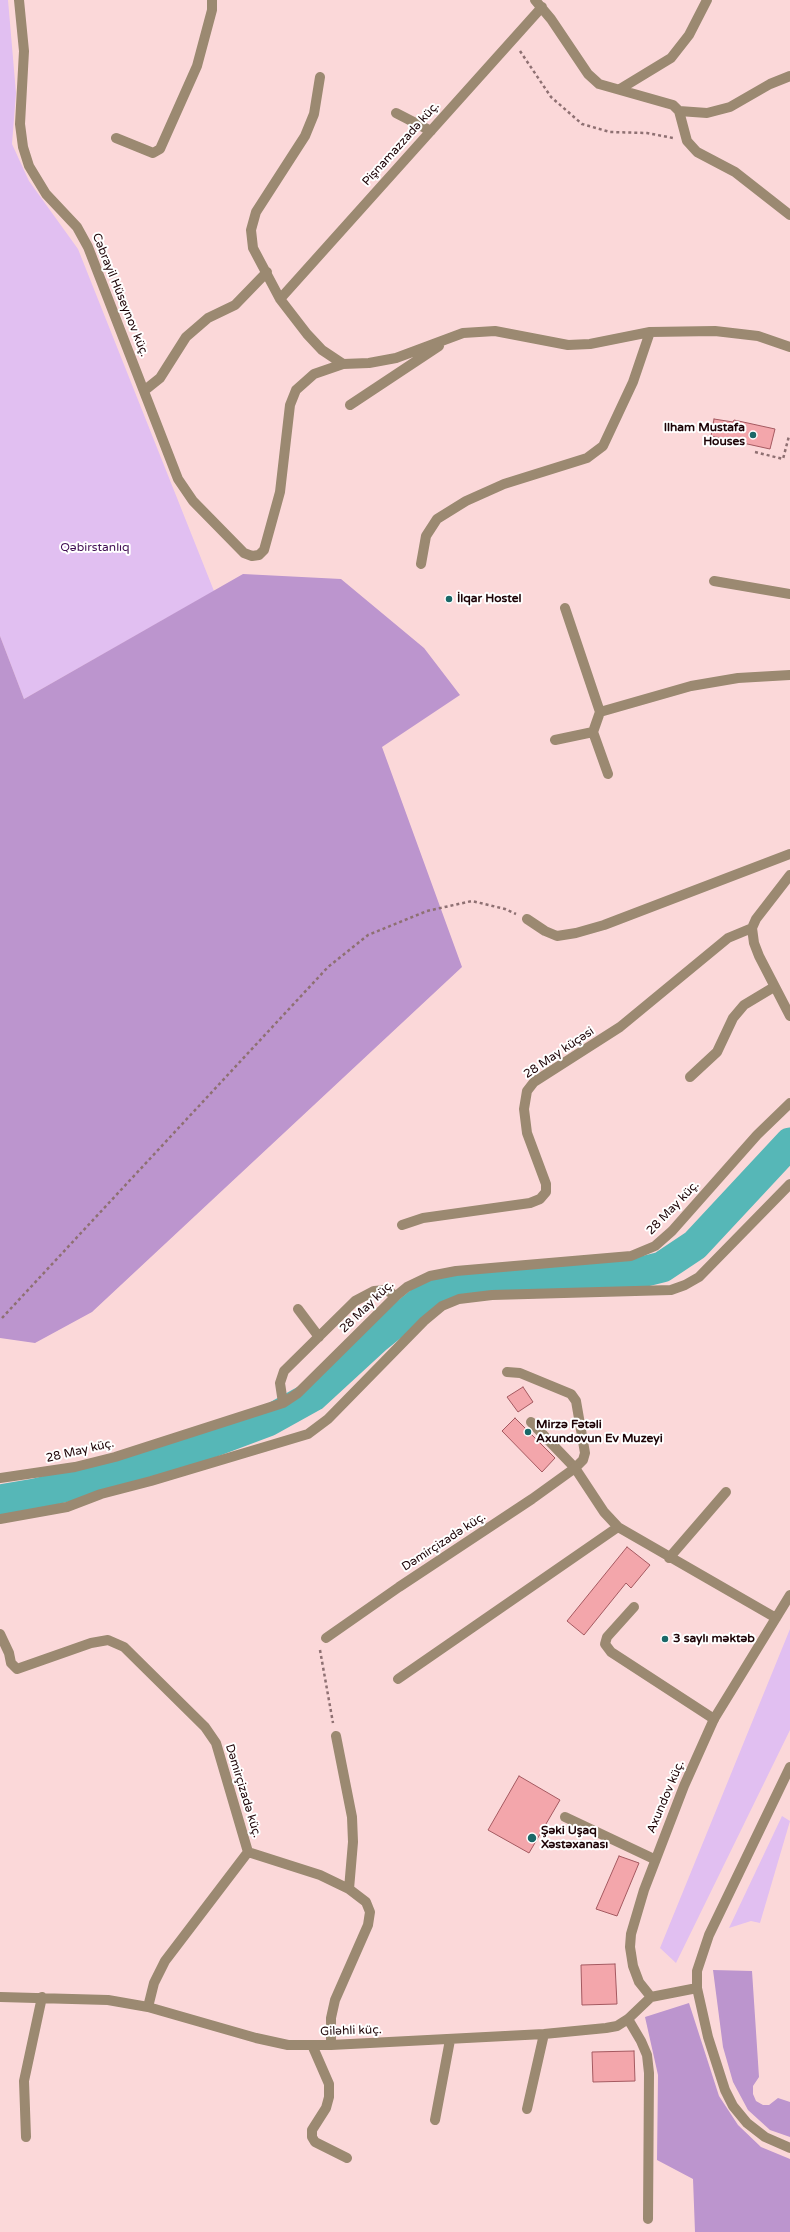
<!DOCTYPE html>
<meta charset="utf-8">
<style>
body{margin:0}
canvas{display:block;background:#fbd8d9}
</style>
<canvas width="790" height="2232"></canvas>
<script>
const g = document.querySelector('canvas').getContext('2d');
g.lineJoin = 'round';
function paint(path, color) {
  g.fillStyle = color;
  g.fill(path, 'evenodd');
}
function poly(rows) {
  const path = new Path2D();
  for (const r of rows) {
    path.moveTo(r[0], r[1]);
    for (let i = 2; i < r.length; i += 2) path.lineTo(r[i], r[i + 1]);
  }
  return path;
}
function trace(path, color, width, dash) {
  g.strokeStyle = color;
  g.lineWidth = width;
  g.lineCap = dash ? 'butt' : 'round';
  g.setLineDash(dash || []);
  g.stroke(path);
}
function write(font, color, halo, rows, align = 'center') {
  g.font = font + ' "Varela Round",sans-serif';
  g.lineWidth = 4;
  g.setLineDash([]);
  g.textBaseline = 'middle';
  g.strokeStyle = halo;
  g.fillStyle = color;
  for (const [text, x, y, turn = 0] of rows) {
    g.save();
    g.translate(x, y);
    g.rotate((+turn || 0) * Math.PI / 180);
    g.textAlign = isNaN(turn) ? turn : align;
    if (halo) g.strokeText(text, 0, 0);
    g.fillText(text, 0, 0);
    g.restore();
  }
}
paint(poly([
 [0,0,8,0,16,93,12,144,29,181,78,249,214,591,24,699,0,636],
 [790,1629,790,1730,676,1963,660,1948],
 [782,1816,790,1821,760,1923,751,1921,729,1928]
]), '#e1bff1');
paint(poly([
 [243,574,341,579,424,648,460,695,382,747,462,967,92,1312,35,1343,0,1338,0,636,24,699],
 [713,1970,752,1971,759,2077,753,2086,753,2094,756,2101,763,2105,769,2105,778,2098,790,2102,790,2137,770,2130,748,2110,733,2082,723,2047],
 [689,2003,719,2096,738,2125,761,2147,790,2159,790,2232,695,2232,693,2179,657,2160,658,2075,645,2017]
]), '#bc95ce');
trace(poly([
 [0,1500,35,1494,112,1475,204,1445,268,1421,313,1396,375,1339,428,1296,479,1281,638,1273,662,1267,695,1245,790,1143]
]), '#56b7b7', 31);
const building = poly([
 [714,419,733,422,734,420,775,429,770,449,711,436,714,419],
 [523,1387,533,1402,518,1412,507,1397,523,1387],
 [515,1418,555,1458,542,1472,502,1431,515,1418],
 [627,1547,650,1565,631,1588,626,1583,584,1635,567,1621,627,1547],
 [519,1776,560,1800,529,1853,488,1830,519,1776],
 [619,1856,639,1863,617,1916,596,1909,619,1856],
 [615,1964,617,2004,582,2005,581,1965,615,1964],
 [634,2051,635,2081,593,2082,592,2052,634,2051]
]);
paint(building, '#f3a6ab');
trace(building, '#a45960', 1);
trace(poly([
 [520,51,551,97,582,124,610,132,647,133,673,138],
 [755,452,783,459,789,436],
 [2,1318,328,967,368,935,427,911,472,901,505,909,516,914],
 [320,1650,333,1723]
]), '#8e7072', 2.5, [3, 3]);
trace(poly([
 [531,1422,575,1468],
 [634,1607,607,1637,605,1644,611,1652,714,1719],
 [565,1817,654,1859]
]), '#9b8971', 10);
trace(poly([
 [19,0,24,51,20,124,23,147,29,166,46,194,77,227,88,247,178,479,193,501,244,553,252,556,259,555,264,550,280,492,290,405,296,390,314,374,343,364,369,363,396,358,463,333,495,331,568,345,590,344,650,332,715,331,758,336,790,347],
 [535,0,551,19,588,74,599,84,673,105,679,111,687,141,697,152,735,172,790,215],
 [320,77,314,114,305,136,256,212,251,230,253,248,280,299,307,334,322,350,343,364],
 [620,89,671,58,689,35,707,0],
 [679,111,707,113,730,107,770,84,790,76],
 [396,113,431,131],
 [116,138,153,153,160,149,197,66,212,10,212,0],
 [280,299,542,7],
 [145,390,160,378,186,337,208,318,235,305,267,272],
 [350,405,439,346],
 [421,564,426,536,437,519,466,501,504,484,587,458,603,446,633,382,650,332],
 [714,581,790,594],
 [565,608,600,712,691,686,738,678,790,675],
 [593,732,600,712],
 [555,740,593,732,608,774],
 [790,875,756,919,752,928,754,943,759,956,790,1016],
 [527,919,545,931,557,936,576,933,604,925,790,854],
 [690,1077,717,1052,733,1018,744,1005,774,987],
 [402,1225,423,1218,530,1203,540,1199,546,1192,546,1184,527,1133,524,1109,527,1091,534,1082,620,1027,728,938,752,928],
 [298,1309,319,1337],
 [507,1372,520,1373,571,1394,576,1401,585,1453,583,1460,575,1468,604,1512,618,1527,776,1618],
 [283,1403,280,1383,284,1371,355,1301,374,1291,386,1290,396,1296],
 [0,1478,75,1467,115,1457,283,1403,298,1393,396,1296,407,1287,430,1276,456,1271,631,1256,655,1246,672,1231,757,1135,790,1103],
 [0,1519,67,1507,101,1494,151,1481,308,1434,328,1419,424,1321,442,1306,459,1299,492,1295,671,1290,685,1285,699,1277,790,1184],
 [669,1558,726,1492],
 [0,1634,9,1653,11,1663,17,1669,91,1643,108,1640,124,1647,205,1727,216,1743,248,1852,320,1875,349,1889,366,1902,370,1912,368,1925,335,2000,331,2018,331,2045],
 [326,1638,399,1587,532,1499,575,1468],
 [398,1679,618,1527],
 [336,1736,352,1817,353,1842,349,1889],
 [790,1767,709,1935,697,1971,697,1988,708,2037,725,2090,733,2106,747,2123,765,2137,790,2148],
 [0,1997,108,2000,148,2007,256,2038,288,2045,331,2045,544,2034,606,2028,617,2026,628,2019,651,1997,697,1988],
 [651,1997,639,1982,633,1966,630,1947,631,1934,644,1890,684,1786,714,1719,790,1595],
 [148,2007,154,1983,165,1961,248,1852],
 [628,2019,641,2041,647,2055,649,2073,648,2219],
 [312,2045,329,2084,329,2097,326,2108,312,2130,312,2137,315,2142,347,2158],
 [527,2109,544,2034],
 [435,2120,450,2040],
 [26,2137,24,2081,42,1997]
]), '#9b8971', 10);
for (const [x, y, r, color] of [
 [753,435,4,"#1a6868"],
 [449,599,4,"#1a6868"],
 [528,1432,4,"#1a6868"],
 [665,1639,4,"#1a6868"],
 [532,1838,5,"#1a6868"]
]) {
  const dot = new Path2D();
  dot.arc(x, y, r, 0, 2 * Math.PI);
  g.fillStyle = color;
  g.fill(dot);
  trace(dot, '#fff', 1.5);
}
write('12px', '#1d0306', '#fff', [
 ["Pişnamazzadə küç.",401,144,-48],
 ["Cəbrayil Hüseynov küç.",120,295,68],
 ["28 May küçəsi",559,1053,-34],
 ["28 May küç.",673,1208,-46],
 ["28 May küç.",367,1307,-44],
 ["28 May küç.",80,1451,-13],
 ["Dəmirçizadə küç.",444,1542,-33],
 ["Dəmirçizadə küç.",243,1791,73],
 ["Axundov küç.",666,1797,-67],
 ["Giləhli küç.",351,2031,-2]
]);
write('bold 12px', '#1d0306', '#fff', [
 ["Ilham Mustafa",745,428,"right"],
 ["Houses",745,442,"right"],
 ["İlqar Hostel",457,599],
 ["Mirzə Fətəli",536,1425],
 ["Axundovun Ev Muzeyi",536,1439],
 ["3 saylı məktəb",673,1639],
 ["Şəki Uşaq",541,1831],
 ["Xəstəxanası",541,1845]
], 'left');
write('12px', '#410f53', '#fff', [
 ["Qəbirstanlıq",95,548]
]);
</script>
